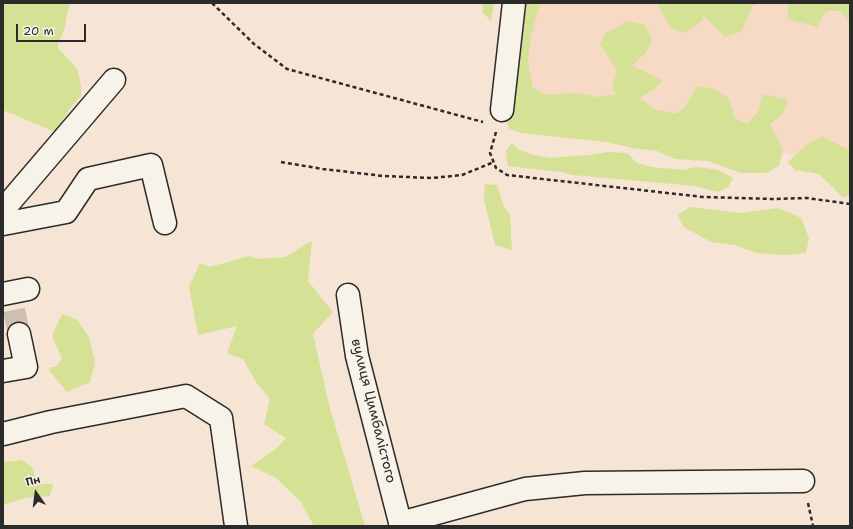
<!DOCTYPE html>
<meta charset="utf-8">
<style>
body{margin:0}
#map{position:relative;width:853px;height:529px;overflow:hidden;background:#f6e4d4;font-family:"Shantell Sans",sans-serif}
canvas{display:block}
.frame{position:absolute;inset:0;border:4px solid #2b2b2b;pointer-events:none}
.north{position:absolute;left:16px;top:473px;width:40px;height:40px;-webkit-text-stroke:3px #f7f3e8;paint-order:stroke;rotate:346deg;font-size:11px;font-weight:700;line-height:16px;text-align:center;color:#2b2b2b}
.north::after{content:'';display:block;margin:auto;width:14px;height:18px;background:#2b2b2b;clip-path:polygon(50% 0,100% 100%,50% 72%,0 100%)}
.scale{position:absolute;left:16px;top:24px;width:70px;height:18px;box-sizing:border-box;border:2px solid #2b2b2b;border-top:0;padding-left:5px;font-size:12px;line-height:14px;white-space:nowrap;color:#2b2b2b;-webkit-text-stroke:3px #f7f3e8;paint-order:stroke}
</style>
<div id="map">
<canvas width="853" height="529"></canvas>
<div class="frame"></div>
<div class="north">Пн</div>
<div class="scale">20 m</div>
</div>
<script>
const g = document.querySelector('canvas').getContext('2d');
g.lineJoin = 'round';
function paint(path, color) {
  g.fillStyle = color;
  g.fill(path, 'evenodd');
}
function poly(rows) {
  const path = new Path2D();
  for (const r of rows) {
    path.moveTo(r[0], r[1]);
    for (let i = 2; i < r.length; i += 2) path.lineTo(r[i], r[i + 1]);
  }
  return path;
}
function trace(path, color, width, dash) {
  g.strokeStyle = color;
  g.lineWidth = width;
  g.lineCap = dash ? 'butt' : 'round';
  g.setLineDash(dash || []);
  g.stroke(path);
}
function write(font, color, halo, rows, align = 'center') {
  g.font = font + ' "Shantell Sans",sans-serif';
  g.lineWidth = 3;
  g.setLineDash([]);
  g.textBaseline = 'middle';
  g.strokeStyle = halo;
  g.fillStyle = color;
  for (const [text, x, y, turn = 0] of rows) {
    g.save();
    g.translate(x, y);
    g.rotate((+turn || 0) * Math.PI / 180);
    g.textAlign = isNaN(turn) ? turn : align;
    if (halo) g.strokeText(text, 0, 0);
    g.fillText(text, 0, 0);
    g.restore();
  }
}
paint(poly([
 [526,3,850,3,850,164,526,113]
]), '#f6dac6');
paint(poly([
 [3,3,71,3,68,9,65,27,57,47,77,69,81,85,81,96,71,107,55,132,3,110],
 [482,3,494,3,491,21,483,13],
 [504,3,540,3,531,37,528,63,533,88,548,95,575,93,598,97,617,94,612,87,617,70,600,44,606,33,628,21,645,25,652,40,646,52,632,66,663,80,655,88,640,98,654,109,676,114,686,106,696,87,712,88,728,97,735,118,747,124,758,112,763,94,788,100,783,114,770,124,783,149,779,166,766,173,741,173,708,161,675,159,657,151,633,148,606,142,521,133,509,129,505,114],
 [656,3,758,3,752,7,742,31,725,37,703,15,703,20,684,33,671,28],
 [788,3,850,3,850,23,840,11,826,11,817,27,788,19],
 [822,136,845,148,850,148,850,194,844,198,819,174,795,170,788,162,805,146],
 [512,143,518,149,530,154,550,158,589,155,608,152,627,153,637,163,652,167,683,170,696,167,719,170,733,178,728,187,718,192,695,186,573,175,561,172,508,166,506,151],
 [485,184,497,185,503,204,510,216,512,250,495,245,484,199],
 [690,207,741,213,778,208,801,218,809,238,806,253,786,255,756,253,735,245,711,242,684,227,678,215],
 [312,241,308,281,333,312,313,334,329,405,365,526,314,526,301,502,276,478,251,466,277,448,286,438,264,424,270,399,256,382,243,359,227,353,237,326,198,335,189,287,200,263,210,267,249,256,260,259,285,257],
 [62,314,77,320,89,337,95,363,90,382,67,392,49,370,52,367,56,367,62,358,52,336],
 [21,460,32,467,37,484,53,484,50,496,25,498,3,505,3,465,5,462]
]), '#d5e194');
trace(poly([
 [14,310,19,334]
]), '#cdbfb2', 22, [22, 11]);
const minor = poly([
 [502,110,514,3],
 [3,210,114,80],
 [3,224,66,212,88,179,151,165,165,223],
 [3,294,28,289],
 [348,295,357,356,401,526],
 [3,371,26,367,19,334],
 [3,434,51,422,186,396,221,418,236,526],
 [400,523,525,489,585,483,803,481]
]);
trace(minor, '#2b2b2b', 25);
trace(poly([
 [212,3,254,44,287,69,483,122],
 [496,132,490,153,496,168,507,175,703,197,774,199,807,198,850,204],
 [281,162,323,169,383,176,432,178,462,175,494,162],
 [808,503,813,526]
]), '#2b2b2b', 2.5, [4, 3]);
trace(minor, '#f7f3e8', 22);
write('14px', '#2b2b2b', '#f7f3e8', [
 ["вулиця Цимбалістого",373,411,76]
]);
</script>
